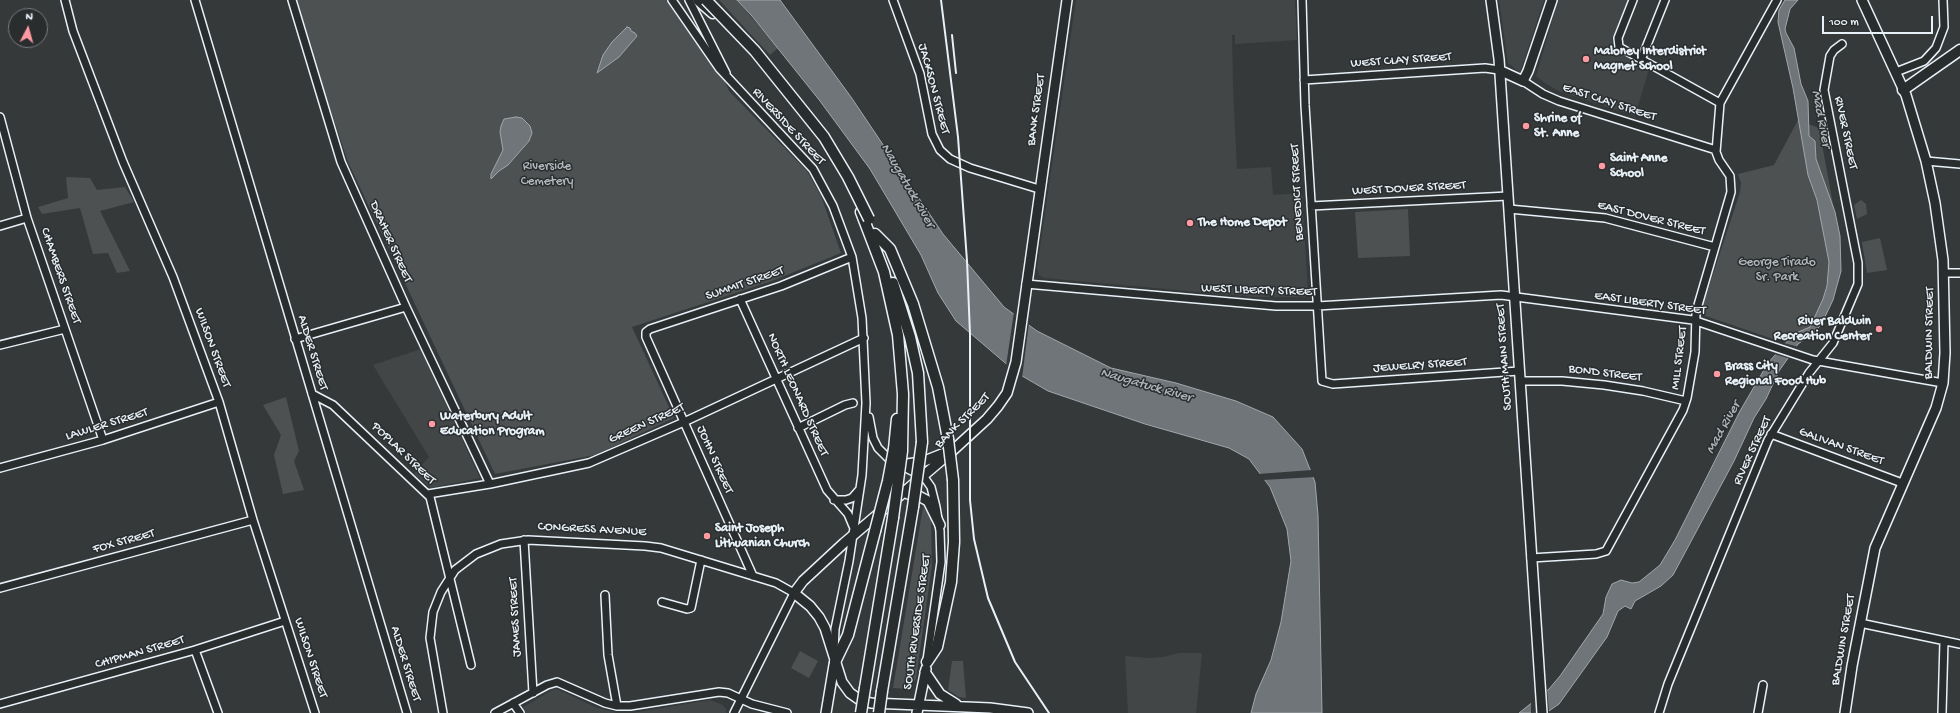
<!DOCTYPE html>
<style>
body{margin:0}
#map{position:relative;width:1960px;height:713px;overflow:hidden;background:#35393a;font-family:"Gochi Hand",sans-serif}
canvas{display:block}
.north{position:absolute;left:8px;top:8px;width:40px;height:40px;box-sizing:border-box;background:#2a2d2e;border:1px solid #767b7f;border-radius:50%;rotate:6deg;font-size:11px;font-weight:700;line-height:16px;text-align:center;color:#e8f1f8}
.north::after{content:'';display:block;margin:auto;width:14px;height:18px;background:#ff9aa2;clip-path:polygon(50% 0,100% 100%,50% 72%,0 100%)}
.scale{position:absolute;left:1822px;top:16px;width:111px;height:18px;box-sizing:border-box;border:2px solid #e8f1f8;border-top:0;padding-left:5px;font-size:12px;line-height:14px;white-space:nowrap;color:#e8f1f8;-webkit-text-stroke:3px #2a2d2e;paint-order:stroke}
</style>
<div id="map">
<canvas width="1960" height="713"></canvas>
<div class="north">N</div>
<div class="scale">100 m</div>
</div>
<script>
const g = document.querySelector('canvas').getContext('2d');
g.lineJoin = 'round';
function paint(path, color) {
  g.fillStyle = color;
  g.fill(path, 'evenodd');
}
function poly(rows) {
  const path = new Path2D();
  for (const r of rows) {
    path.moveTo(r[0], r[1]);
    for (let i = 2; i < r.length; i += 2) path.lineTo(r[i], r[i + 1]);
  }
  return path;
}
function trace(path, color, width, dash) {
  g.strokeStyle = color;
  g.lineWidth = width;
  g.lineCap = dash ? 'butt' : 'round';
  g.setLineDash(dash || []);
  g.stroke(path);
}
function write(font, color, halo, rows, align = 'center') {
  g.font = font + ' "Gochi Hand",sans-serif';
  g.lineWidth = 3;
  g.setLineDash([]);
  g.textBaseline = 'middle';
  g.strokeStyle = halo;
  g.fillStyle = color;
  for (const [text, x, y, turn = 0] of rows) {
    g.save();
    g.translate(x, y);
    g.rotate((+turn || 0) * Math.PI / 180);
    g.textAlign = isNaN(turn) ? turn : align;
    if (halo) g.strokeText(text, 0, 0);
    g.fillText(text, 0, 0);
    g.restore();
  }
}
paint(poly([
 [1076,0,1295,0,1297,40,1235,44,1235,35,1232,35,1233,86,1237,169,1271,167,1273,195,1302,193,1308,291,1305,297,1255,297,1044,278,1039,275,1037,268],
 [1499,0,1544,0,1520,73,1508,63],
 [1558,0,1628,0,1612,39,1613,50,1649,69,1635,116,1561,92,1546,84,1536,76],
 [421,349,430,370,480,478,431,488,414,474,429,457,373,365],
 [1179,653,1202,653,1196,713,1128,713,1125,656,1149,658,1163,657],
 [557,689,595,707,617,713,525,713,522,708,552,690],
 [710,700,723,705,726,709,726,713,633,713]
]), '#424647');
paint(poly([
 [294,0,672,0,719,68,729,91,807,171,821,196,841,253,772,281,632,327,674,418,595,455,495,474,348,162],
 [719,0,737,0,778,48,770,55],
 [1798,120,1819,128,1836,220,1825,310,1808,339,1773,339,1700,314,1740,192,1741,183,1738,174,1774,165],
 [66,177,90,178,97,190,125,187,134,202,100,211,130,271,117,273,108,253,93,254,80,208,42,214,38,207,68,198],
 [1861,200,1866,204,1867,214,1857,219,1854,205],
 [1408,209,1410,256,1358,258,1355,212],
 [1880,238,1887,270,1867,273,1862,242],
 [286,397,299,451,294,461,304,490,283,494,274,455,281,435,263,405],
 [923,507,931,518,932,565,916,679,907,689,893,688],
 [800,651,818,661,809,678,791,668],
 [952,661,963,661,966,698,959,697,948,690]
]), '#4d5152');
const water = poly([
 [737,0,780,0,851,97,943,234,1004,307,1037,331,1111,368,1176,383,1236,401,1273,417,1302,449,1315,482,1318,515,1322,713,1251,713,1256,694,1271,660,1281,622,1291,561,1287,529,1270,487,1249,459,1229,448,1145,424,1048,391,1017,373,956,321,938,293,921,255,870,169,820,101,752,16,737,0],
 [1785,0,1798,0,1790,9,1785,29,1786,33,1794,48,1801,84,1808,101,1809,136,1815,141,1816,159,1835,212,1840,236,1841,271,1833,300,1822,323,1815,332,1798,344,1779,371,1766,399,1754,418,1734,461,1673,575,1661,586,1635,601,1631,609,1625,606,1618,611,1607,637,1559,704,1546,713,1519,713,1549,689,1560,676,1603,614,1606,597,1612,584,1621,580,1632,583,1639,582,1660,565,1675,540,1740,411,1768,363,1790,338,1796,333,1810,327,1823,299,1827,286,1829,262,1817,200,1808,175,1793,88,1778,22,1779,10,1785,0],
 [627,27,630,28,631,31,635,33,637,36,619,57,597,73,603,55,612,42,627,27],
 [516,117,522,118,530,126,532,133,529,141,508,165,499,171,491,179,491,174,503,150,500,132,501,126,504,119,516,117]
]);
paint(water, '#707579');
trace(water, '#a0a7ac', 1);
paint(poly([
 [1014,312,1029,323,1022,378,1006,366],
 [1784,343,1799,347,1791,359,1774,354],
 [1312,470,1315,477,1263,480,1258,474],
 [1547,689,1549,712,1531,713,1531,702]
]), '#35393a');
const minor = poly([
 [65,0,73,31,123,162,173,277,219,402,253,520,315,713],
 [195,0,407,713],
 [292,0,341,162,406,307,490,484],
 [672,0,719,68,813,169,833,206,852,257,862,318,866,403,862,475,849,561,835,629,834,652],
 [689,0,726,73],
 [893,0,920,74,932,134,940,150,950,159,970,168,1039,189],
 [1302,0,1305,105,1322,381,1333,384,1519,371],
 [1633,0,1618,38,1619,47,1720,103],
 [1641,60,1665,0],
 [1896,72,1924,61,1936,48,1944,27,1943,0],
 [1304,80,1485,68,1499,70],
 [1523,81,1543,94,1559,101,1716,150],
 [0,117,27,218,103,440],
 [1926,161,1960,164],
 [1311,206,1508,196],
 [1509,209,1605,218,1715,247],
 [0,226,27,218],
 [1944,273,1960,273],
 [1026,284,1276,306,1317,306,1501,295,1693,320,1813,360,1943,383],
 [740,299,827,490,848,514,853,526],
 [295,339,406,307],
 [0,345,65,329],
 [1520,381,1562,381,1604,385,1643,391,1686,401],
 [312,394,333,405,430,497,471,665],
 [869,417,873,438,878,448,890,460,924,477,931,487,936,507,940,531,941,562,927,660],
 [798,428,845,405,853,403],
 [1771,434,1902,483],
 [0,468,103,440,219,402],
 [428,494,490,484,589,463,684,422,864,338],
 [834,500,846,500,852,498,859,490],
 [524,540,533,693],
 [1531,558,1596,554,1606,551,1683,410,1687,398,1695,352,1696,312,1731,192,1730,176,1719,160,1716,152,1720,103,1777,0],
 [753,576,646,337,646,332,650,329,781,286,852,257],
 [0,588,253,520],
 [605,595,608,655,617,706],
 [662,602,687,609,691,608,701,560],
 [1860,623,1960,644],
 [195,650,218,713],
 [513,703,520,713],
 [0,704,195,650,285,621],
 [443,713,430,638,433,612,441,592,455,570,476,554,501,544,528,540,645,546,661,548,776,583,794,593,734,713],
 [495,713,547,685,557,682,605,703,617,706,630,706,719,692,728,693,752,704,787,713],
 [1659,713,1668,684,1768,440,1809,373,1833,343,1858,284,1858,263,1824,90,1830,56,1834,50,1842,44],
 [1758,713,1763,685],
 [1942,713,1944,641]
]);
const major = poly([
 [1491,0,1499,59,1542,713],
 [1499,70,1523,81,1528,71,1552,0],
 [899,465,922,462,947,452],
 [908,494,915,494,928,501,940,525],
 [925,672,940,694,956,704],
 [826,713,834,665],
 [917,713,926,669],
 [1028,713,990,708,871,703,860,700,850,693,842,682,825,628,819,617,810,606,794,593,803,581,844,543,950,453,987,419,998,406,1007,393,1016,362,1067,0],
 [1845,713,1852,666,1875,548,1936,408,1943,383,1945,353,1943,260,1935,203,1926,161,1906,95,1862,0]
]);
const highway = poly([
 [698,0,713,13],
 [1903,90,1960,50],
 [861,212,884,272,898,335,903,394,902,451],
 [875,234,890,249,913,304,938,387,948,439],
 [893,283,910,337,918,373,922,442],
 [894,449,897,419],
 [835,662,848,635,875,531],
 [927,662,937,647,951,582,954,542,953,480],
 [865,688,893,518],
 [882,691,913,507]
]);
trace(minor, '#e8f1f8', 10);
trace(major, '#e8f1f8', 12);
trace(highway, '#e8f1f8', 13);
trace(minor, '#2a2d2e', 7);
trace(major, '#2a2d2e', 9);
trace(highway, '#2a2d2e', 10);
trace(poly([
 [941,0,958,137,967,261,970,334,970,500,974,539,988,598,1015,662,1049,713],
 [952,35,956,73]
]), '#e8f1f8', 2);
const highwayBridge = poly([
 [706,0,755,51,824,137,848,177,869,219],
 [948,439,953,480],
 [913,507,922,442],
 [893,518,902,451],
 [875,531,888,481,894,449],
 [861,713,865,688],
 [879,713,882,691]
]);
trace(highwayBridge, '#e8f1f8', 13, []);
trace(highwayBridge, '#2a2d2e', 10);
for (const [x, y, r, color] of [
 [1586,59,4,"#ff9aa2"],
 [1526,126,4,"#ff9aa2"],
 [1602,166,4,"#ff9aa2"],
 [1190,223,4,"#ff9aa2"],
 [1879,329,4,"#ff9aa2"],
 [1717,374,4,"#ff9aa2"],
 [432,424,4,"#ff9aa2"],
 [707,536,4,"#ff9aa2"]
]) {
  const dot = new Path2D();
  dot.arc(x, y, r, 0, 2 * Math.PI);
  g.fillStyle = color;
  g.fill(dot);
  trace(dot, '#2a2d2e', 1.5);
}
write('bold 13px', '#e8f1f8', '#2a2d2e', [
 ["Maloney Interdistrict",1594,52],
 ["Magnet School",1594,67],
 ["Shrine of",1534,119],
 ["St. Anne",1534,134],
 ["Saint Anne",1610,159],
 ["School",1610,174],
 ["The Home Depot",1198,223],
 ["River Baldwin",1871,322,"right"],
 ["Recreation Center",1871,337,"right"],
 ["Brass City",1725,367],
 ["Regional Food Hub",1725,382],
 ["Waterbury Adult",440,417],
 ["Education Program",440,432],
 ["Saint Joseph",715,529],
 ["Lithuanian Church",715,544]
], 'left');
write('13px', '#e8f1f8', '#2a2d2e', [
 ["WEST CLAY STREET",1401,61,-4],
 ["JACKSON STREET",933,89,75],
 ["EAST CLAY STREET",1609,103,18],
 ["BANK STREET",1037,110,-82],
 ["RIVERSIDE STREET",788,127,47],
 ["RIVER STREET",1845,133,78],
 ["WEST DOVER STREET",1409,189,-3],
 ["BENEDICT STREET",1298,192,-93],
 ["EAST DOVER STREET",1651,219,14],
 ["DRAHER STREET",390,242,66],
 ["CHAMBERS STREET",60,276,71],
 ["SUMMIT STREET",745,284,-19],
 ["WEST LIBERTY STREET",1259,291,2],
 ["EAST LIBERTY STREET",1650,304,8],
 ["BALDWIN STREET",1930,333,-89],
 ["WILSON STREET",212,348,70],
 ["ALDER STREET",312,353,73],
 ["SOUTH MAIN STREET",1505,357,-94],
 ["MILL STREET",1680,358,-83],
 ["JEWELRY STREET",1420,366,-4],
 ["BOND STREET",1605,374,7],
 ["NORTH LEONARD STREET",797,395,66],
 ["BANK STREET",963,421,-45],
 ["GREEN STREET",647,424,-24],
 ["LAWLER STREET",107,425,-17],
 ["GALIVAN STREET",1841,447,20],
 ["RIVER STREET",1753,451,-65],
 ["POPLAR STREET",403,454,44],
 ["JOHN STREET",714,460,66],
 ["CONGRESS AVENUE",592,530,3],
 ["FOX STREET",124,542,-15],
 ["JAMES STREET",516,617,-93],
 ["SOUTH RIVERSIDE STREET",918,622,-82],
 ["BALDWIN STREET",1844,640,-80],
 ["CHIPMAN STREET",140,653,-16],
 ["WILSON STREET",310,658,72],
 ["ALDER STREET",405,664,73]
]);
write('13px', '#b2b9be', '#2a2d2e', [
 ["Riverside",547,167],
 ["Cemetery",547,182],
 ["George Tirado",1777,263],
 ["Sr. Park",1777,278]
]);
write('italic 14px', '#acb3b8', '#2a2d2e', [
 ["Mad River",1820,119,79],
 ["Naugatuck River",907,186,60],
 ["Naugatuck River",1146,386,16],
 ["Mad River",1724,428,-61]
]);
</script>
